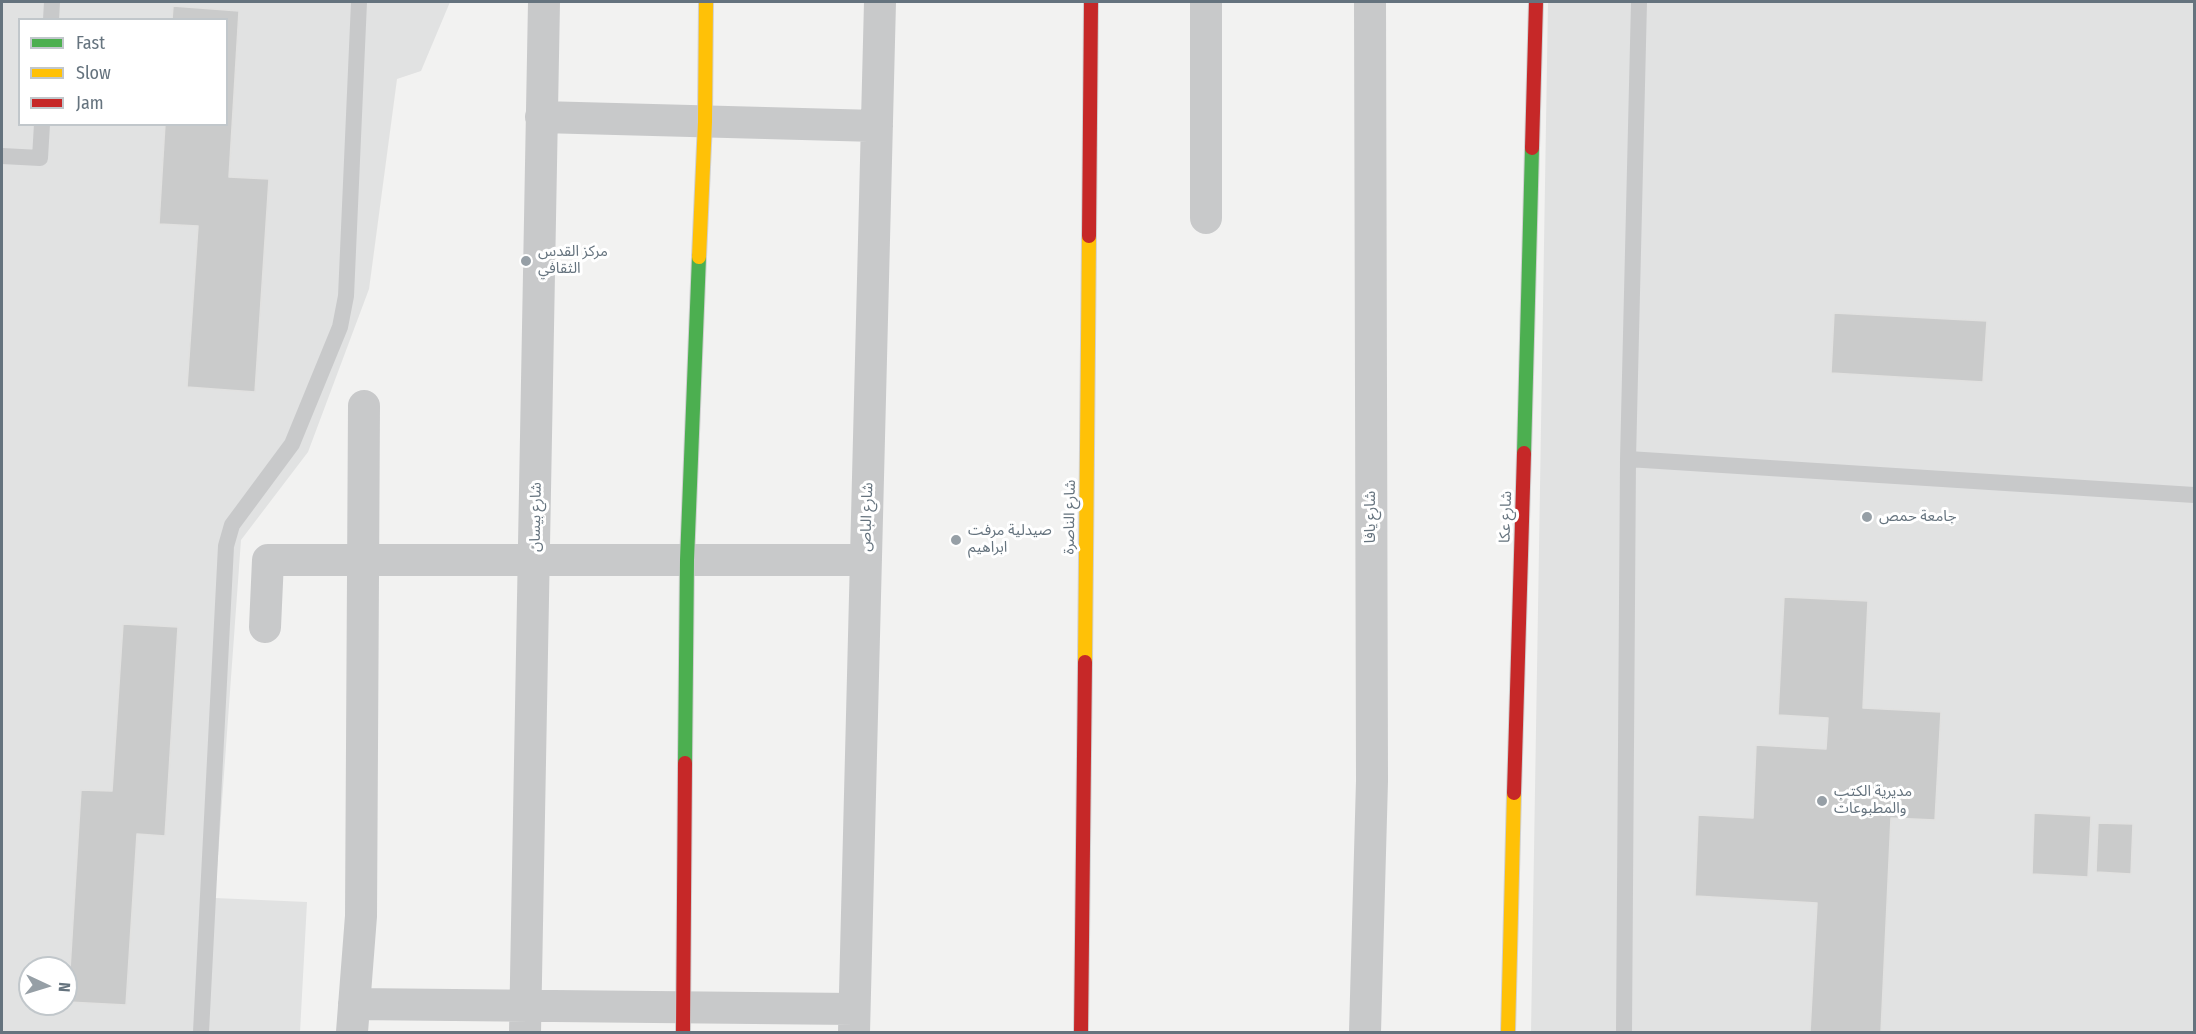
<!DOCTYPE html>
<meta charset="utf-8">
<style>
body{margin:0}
#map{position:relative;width:2196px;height:1034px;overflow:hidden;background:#f2f2f1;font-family:"Fira Sans Condensed",sans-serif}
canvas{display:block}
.frame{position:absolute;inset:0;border:3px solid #65737e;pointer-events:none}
.legend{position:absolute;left:18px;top:18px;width:210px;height:108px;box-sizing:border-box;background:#fff;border:2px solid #c1c7cb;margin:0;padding:8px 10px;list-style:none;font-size:18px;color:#65737e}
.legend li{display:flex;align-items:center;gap:12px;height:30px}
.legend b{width:30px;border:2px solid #c1c7cb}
.north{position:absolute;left:18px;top:956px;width:60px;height:60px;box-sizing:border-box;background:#fff;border:2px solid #c1c7cb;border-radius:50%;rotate:94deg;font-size:16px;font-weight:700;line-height:24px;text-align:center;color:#65737e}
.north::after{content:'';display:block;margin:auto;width:21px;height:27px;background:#969fa6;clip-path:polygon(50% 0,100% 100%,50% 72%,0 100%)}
</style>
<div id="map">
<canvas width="2196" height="1034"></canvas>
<div class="frame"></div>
<ul class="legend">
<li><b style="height:8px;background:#4caf50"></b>Fast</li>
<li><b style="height:8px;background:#ffc107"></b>Slow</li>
<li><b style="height:8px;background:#c62828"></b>Jam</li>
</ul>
<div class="north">N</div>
</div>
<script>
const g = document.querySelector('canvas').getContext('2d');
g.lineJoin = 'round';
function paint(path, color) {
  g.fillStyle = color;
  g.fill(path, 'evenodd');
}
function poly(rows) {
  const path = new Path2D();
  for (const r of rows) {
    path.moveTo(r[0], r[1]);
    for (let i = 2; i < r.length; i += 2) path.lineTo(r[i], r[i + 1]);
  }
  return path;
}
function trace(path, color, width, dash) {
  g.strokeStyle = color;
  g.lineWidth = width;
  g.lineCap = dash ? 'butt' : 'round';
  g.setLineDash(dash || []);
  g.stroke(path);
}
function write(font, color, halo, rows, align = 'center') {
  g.font = font + ' "Fira Sans Condensed","Noto Sans Arabic",sans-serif';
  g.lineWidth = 6;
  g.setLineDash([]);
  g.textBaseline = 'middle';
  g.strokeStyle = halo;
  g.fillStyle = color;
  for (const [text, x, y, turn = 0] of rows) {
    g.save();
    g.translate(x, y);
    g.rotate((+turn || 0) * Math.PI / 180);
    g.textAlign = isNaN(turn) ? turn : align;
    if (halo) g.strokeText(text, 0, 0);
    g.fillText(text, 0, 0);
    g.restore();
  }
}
paint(poly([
 [2,2,450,2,421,71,397,79,369,289,308,452,241,540,215,898,307,902,300,1032,2,1032],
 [20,20,226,20,226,124,20,124],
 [30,968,66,968,66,1004,30,1004],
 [1548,2,2194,2,2194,1032,1531,1032]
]), '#e1e2e2');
const building = poly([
 [173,6,239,11,229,177,269,179,255,392,187,387,198,226,159,224,165,124,226,124,226,20,172,20,173,6],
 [1834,313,1987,321,1983,382,1831,373,1834,313],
 [1784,597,1868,601,1863,708,1941,712,1935,820,1891,818,1881,1032,1810,1032,1817,903,1695,896,1698,815,1753,818,1756,745,1826,749,1828,718,1778,715,1784,597],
 [123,624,178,627,165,836,137,834,126,1005,68,1002,81,790,112,791,123,624],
 [2034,813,2091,816,2088,877,2032,874,2034,813],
 [2098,823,2133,824,2131,874,2096,872,2098,823]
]);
paint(building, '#cacbcb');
trace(building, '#e1e1e0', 1.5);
const fast = poly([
 [1524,453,1532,148],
 [685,763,687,560,699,257]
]);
const slow = poly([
 [699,257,705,122,706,2],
 [1085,662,1089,236],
 [1508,1032,1514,793]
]);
const jam = poly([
 [1532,148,1536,2],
 [1089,236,1091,2],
 [1514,793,1524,453],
 [683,1032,685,763],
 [1081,1032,1085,662]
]);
trace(fast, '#d0d0d1', 16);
trace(slow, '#d0d0d1', 16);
trace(jam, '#d0d0d1', 16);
trace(poly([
 [51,20,52,2],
 [2,156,40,158,42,124],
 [1628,459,2194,495],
 [201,1032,226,546,232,525,292,444,340,327,346,296,359,2],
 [1624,1032,1628,459,1639,2]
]), '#c8c9ca', 16);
trace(poly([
 [541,117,877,126],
 [1206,218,1206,2],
 [265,627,268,560,866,560],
 [354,1004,854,1009],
 [352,1032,361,916,364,406],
 [525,1032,544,2],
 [854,1032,880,2],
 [1365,1032,1372,781,1370,2]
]), '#c8c9ca', 32);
trace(fast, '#4caf50', 14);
trace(slow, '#ffc107', 14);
trace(jam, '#c62828', 14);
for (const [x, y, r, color] of [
 [526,261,6,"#969fa6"],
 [1867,517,6,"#969fa6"],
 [956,540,6,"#969fa6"],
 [1822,801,6,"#969fa6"]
]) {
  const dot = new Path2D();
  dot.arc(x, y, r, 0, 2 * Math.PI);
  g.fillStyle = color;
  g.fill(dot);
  trace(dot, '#fff', 2);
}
write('15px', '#65737e', '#fff', [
 ["مركز القدس",538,252],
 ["الثقافي",538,269],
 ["جامعة حمص",1879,517],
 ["صيدلية مرفت",968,531],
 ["ابراهيم",968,548],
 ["مديرية الكتب",1834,792],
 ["والمطبوعات",1834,809]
], 'left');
write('15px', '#65737e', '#fff', [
 ["شارع بيسان",536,517,-89],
 ["شارع الباص",867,517,-88],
 ["شارع الناصرة",1070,517,-89],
 ["شارع يافا",1371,517,-90],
 ["شارع عكا",1506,517,-88]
]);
</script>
